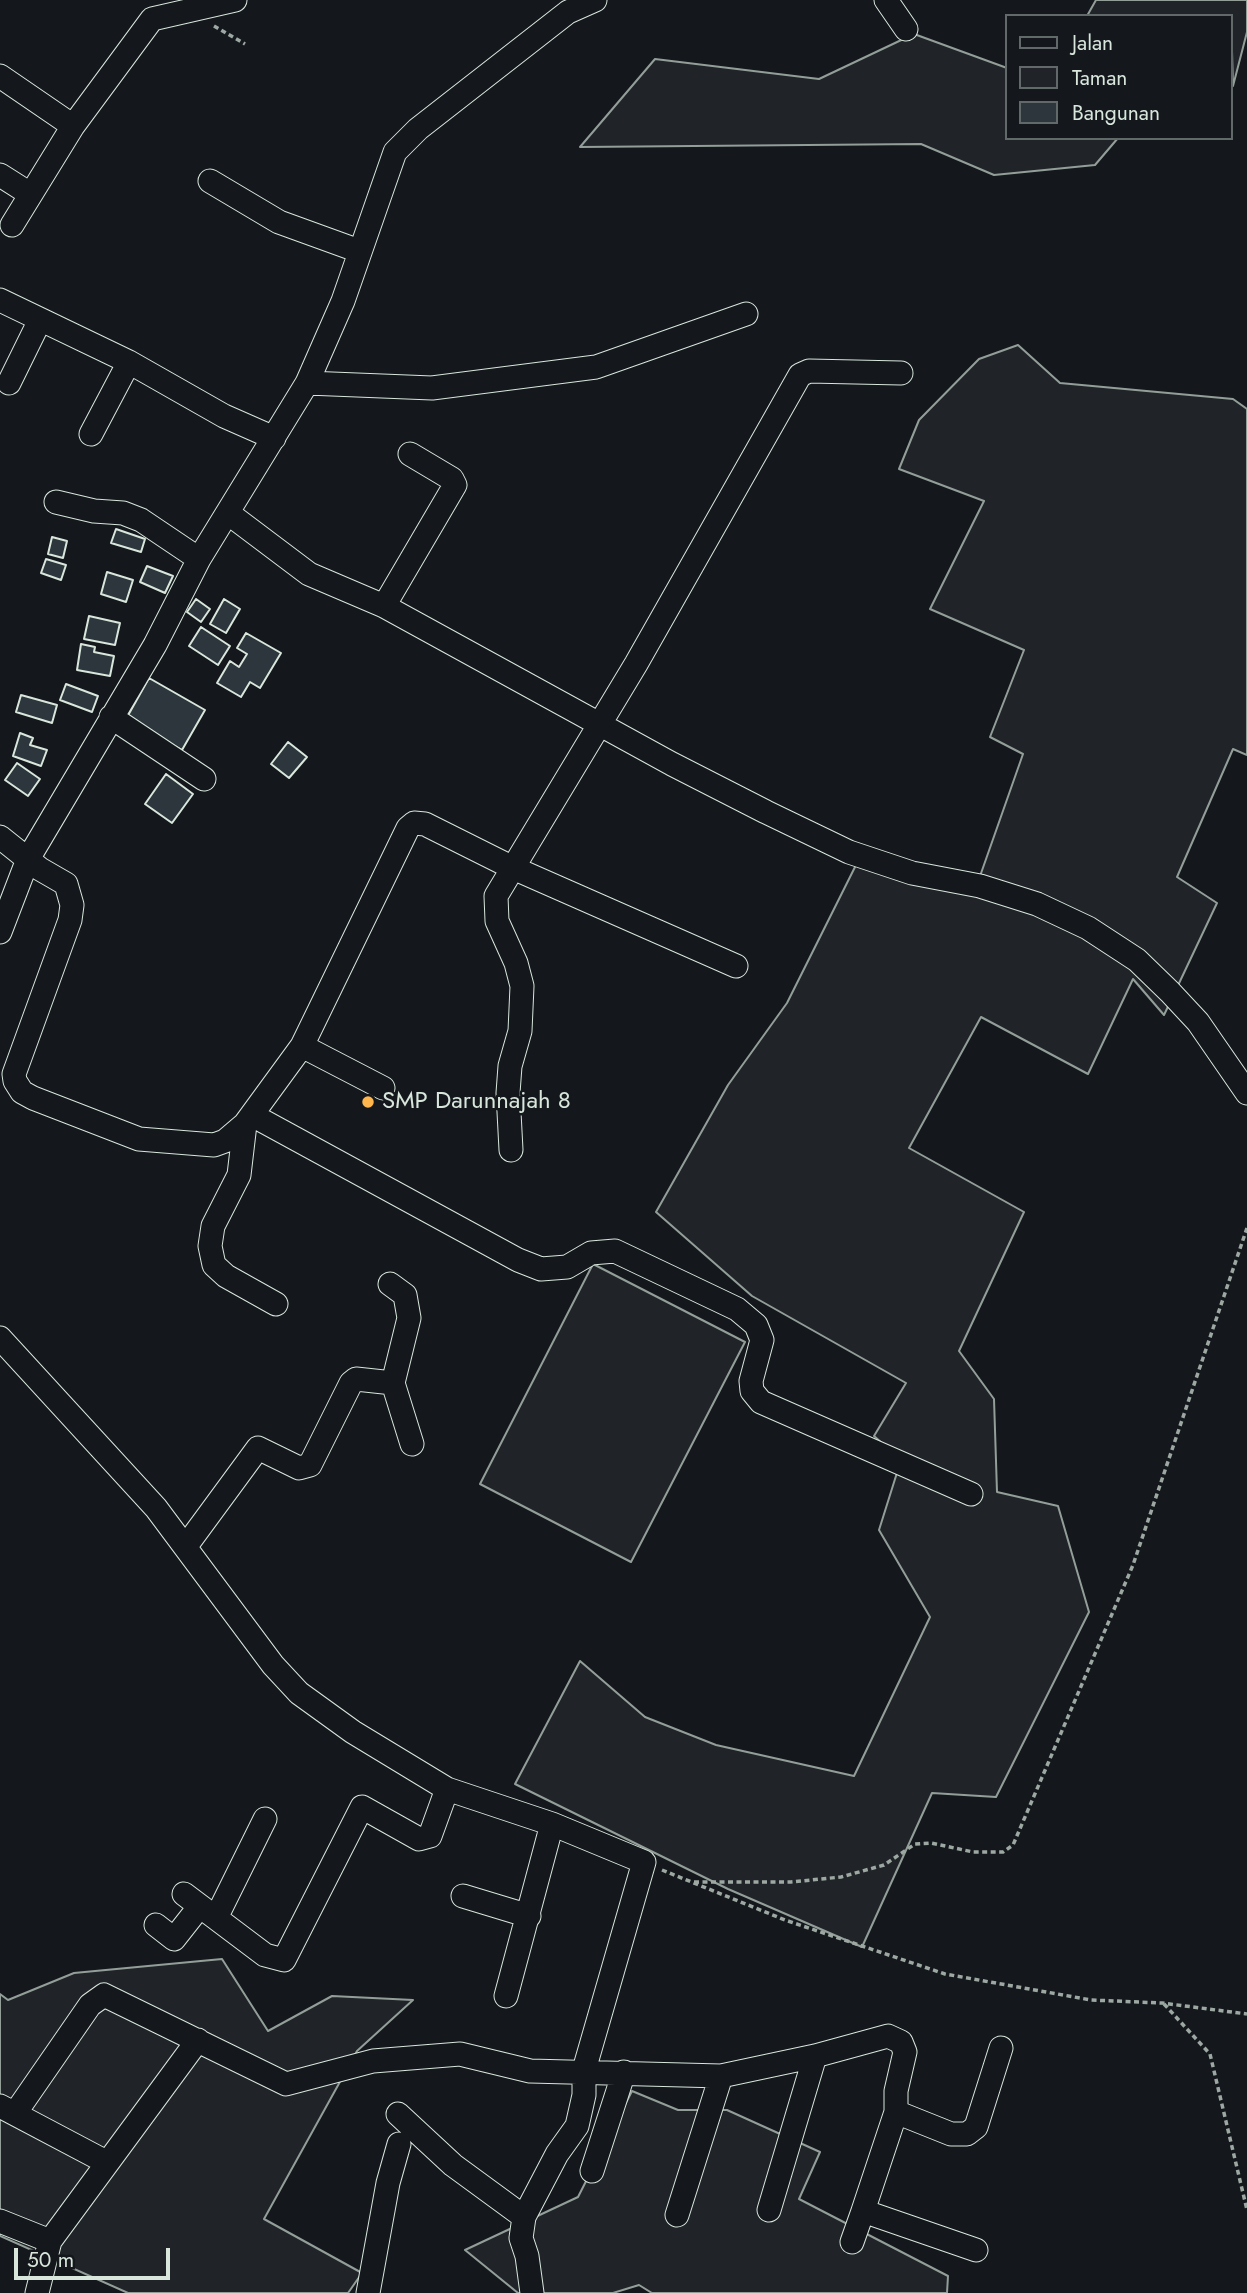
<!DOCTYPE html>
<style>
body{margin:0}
#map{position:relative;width:1247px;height:2293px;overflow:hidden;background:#14181c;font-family:Jost,sans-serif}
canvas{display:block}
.legend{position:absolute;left:1005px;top:14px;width:228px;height:126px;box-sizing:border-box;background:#14181c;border:2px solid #626a69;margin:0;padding:9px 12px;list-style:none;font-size:21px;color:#d8e6dc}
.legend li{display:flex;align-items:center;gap:14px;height:35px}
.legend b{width:35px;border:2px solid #626a69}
.scale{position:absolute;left:14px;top:2248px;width:156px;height:32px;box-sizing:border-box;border:4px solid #d8e6dc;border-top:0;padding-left:9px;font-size:21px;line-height:24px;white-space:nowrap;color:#d8e6dc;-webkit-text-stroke:5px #14181c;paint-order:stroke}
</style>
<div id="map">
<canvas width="1247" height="2293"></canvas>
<ul class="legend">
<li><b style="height:9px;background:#14181c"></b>Jalan</li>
<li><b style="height:19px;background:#202428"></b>Taman</li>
<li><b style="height:19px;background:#2c363c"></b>Bangunan</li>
</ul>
<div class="scale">50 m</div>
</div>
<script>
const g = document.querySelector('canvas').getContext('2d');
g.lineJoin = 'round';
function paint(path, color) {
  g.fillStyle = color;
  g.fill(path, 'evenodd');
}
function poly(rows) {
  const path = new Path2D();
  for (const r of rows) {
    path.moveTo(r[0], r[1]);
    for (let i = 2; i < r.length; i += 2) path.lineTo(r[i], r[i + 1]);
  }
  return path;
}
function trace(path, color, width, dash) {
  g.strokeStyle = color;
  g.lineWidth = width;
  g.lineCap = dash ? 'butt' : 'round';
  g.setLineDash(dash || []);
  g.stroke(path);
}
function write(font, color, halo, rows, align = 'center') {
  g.font = font + ' Jost,sans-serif';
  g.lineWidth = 5;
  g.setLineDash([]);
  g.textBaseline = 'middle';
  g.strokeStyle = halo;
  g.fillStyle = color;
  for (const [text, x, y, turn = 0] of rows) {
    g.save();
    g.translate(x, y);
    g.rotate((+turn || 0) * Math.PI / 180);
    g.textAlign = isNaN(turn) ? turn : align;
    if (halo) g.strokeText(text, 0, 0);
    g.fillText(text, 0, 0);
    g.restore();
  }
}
const green = poly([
 [1096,0,1247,0,1247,32,1233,86,1231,16,1087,16,1096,0],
 [914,34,1007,68,1007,138,1118,138,1095,165,994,175,921,144,580,147,655,59,819,79,914,34],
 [1018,345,1060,383,1233,399,1247,409,1247,755,1233,749,1177,877,1217,903,1164,1015,1133,979,1088,1074,981,1017,909,1148,1024,1212,959,1351,994,1399,997,1492,1058,1506,1089,1612,996,1797,932,1793,862,1947,728,1889,515,1784,580,1661,645,1717,716,1745,854,1776,930,1617,879,1530,901,1460,874,1436,906,1383,752,1296,656,1212,728,1085,787,1003,859,859,979,879,1023,754,990,737,1024,650,930,609,984,501,899,469,919,420,979,359,1018,345],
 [593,1264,745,1342,631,1562,480,1484,593,1264],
 [222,1959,268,2031,332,1996,413,2000,357,2051,264,2219,362,2273,348,2293,128,2293,0,2236,0,1994,8,2000,74,1973,222,1959],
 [632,2091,678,2110,727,2110,820,2152,799,2199,948,2276,947,2293,652,2293,639,2285,613,2293,518,2293,465,2250,578,2197,632,2091]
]);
paint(green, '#202428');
trace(green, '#939e99', 2);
const building = poly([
 [116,529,145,539,141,552,111,543,116,529],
 [52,537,67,541,63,558,48,554,52,537],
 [46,559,66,565,61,580,41,573,46,559],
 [147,566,173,576,165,593,140,582,147,566],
 [107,572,133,580,126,602,101,594,107,572],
 [196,599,210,609,201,622,187,612,196,599],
 [224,599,240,609,226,633,210,624,224,599],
 [89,616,120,623,115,645,84,639,89,616],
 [201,627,230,646,218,665,189,646,201,627],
 [246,633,281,653,260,688,250,682,241,697,217,683,230,661,239,667,247,654,237,648,246,633],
 [81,644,95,647,94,652,114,656,110,676,77,670,81,644],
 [149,678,205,710,182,750,126,719,149,678],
 [66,684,98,696,92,712,60,700,66,684],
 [21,695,57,705,52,723,16,712,21,695],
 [20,733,33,738,30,745,47,750,41,766,13,756,20,733],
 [288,742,307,757,289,778,271,764,288,742],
 [17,763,40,779,28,796,5,780,17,763],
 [166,774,193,794,172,823,145,804,166,774]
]);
paint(building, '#2c363c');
trace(building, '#d8e6dc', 2);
const minor = poly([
 [886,0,906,29],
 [0,76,73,126],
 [0,175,30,194],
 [210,181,279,222,359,251],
 [12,225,73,126,152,19,235,0],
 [0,300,129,362,224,416,274,438],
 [9,383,40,320],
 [307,383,432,388,596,367,746,314],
 [91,434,129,362],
 [56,502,94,511,123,513,141,520,199,559],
 [228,513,309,574,384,606,672,764,766,812,849,852,912,873,980,886,1037,904,1088,928,1137,960,1170,992,1198,1022,1247,1093],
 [384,606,455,485,452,479,410,454],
 [111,717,204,779],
 [0,837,40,869,66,884,72,905,70,920,14,1074,15,1081,22,1092,33,1098,139,1139,214,1145,225,1141,245,1124,302,1046,408,828,414,823,425,824,511,867,736,966],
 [0,932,28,859,155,645,199,559,307,383,343,301,395,152,418,129,568,12,595,0],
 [302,1046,383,1088],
 [252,1115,518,1260,541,1269,567,1267,591,1253,615,1251,737,1309,756,1325,762,1340,751,1381,752,1391,761,1402,971,1494],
 [245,1124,239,1175,213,1226,210,1246,214,1265,226,1276,276,1304],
 [511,1150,508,1093,510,1066,520,1031,522,986,516,963,497,921,496,896,636,664,800,375,809,371,901,373],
 [390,1284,405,1295,409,1318,393,1383],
 [0,1338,156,1508,273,1665,299,1693,353,1732,447,1789,552,1824,644,1862,584,2070,584,2095,577,2126,557,2154,524,2217,521,2238,527,2256,532,2293],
 [186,1546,258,1448,299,1468,310,1465,351,1383,356,1379,393,1383,412,1444],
 [184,1894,265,1955,284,1960,362,1807,419,1839,430,1836,447,1789],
 [463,1896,529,1916],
 [216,1918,265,1819],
 [156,1925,174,1939,200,1906],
 [506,1996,552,1824],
 [0,2106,106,2162],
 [16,2112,90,2005,104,1995,286,2084,373,2061,460,2054,530,2071,721,2076,815,2056,888,2036,901,2042,905,2052,896,2091,896,2112,863,2211],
 [896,2112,951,2134,967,2134,976,2127,1001,2048],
 [398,2114,453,2165,524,2217],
 [592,2171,624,2072],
 [769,2210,815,2056],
 [677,2215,721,2076],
 [0,2221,50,2241,37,2293],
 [50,2241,198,2040],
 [852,2242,863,2211,976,2250],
 [368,2293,388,2183,399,2144]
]);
trace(minor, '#d8e6dc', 25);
trace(poly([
 [214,26,245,44],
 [662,1870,785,1920,945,1974,1091,2000,1162,2003,1247,2014],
 [694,1882,791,1882,841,1877,884,1865,915,1844,931,1843,973,1852,1003,1852,1013,1845,1133,1565,1247,1228],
 [1164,2004,1210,2054,1247,2210]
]), '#9da8a2', 3.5, [5, 3.5]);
trace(minor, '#14181c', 23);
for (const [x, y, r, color] of [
 [368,1102,7,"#ffb74d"]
]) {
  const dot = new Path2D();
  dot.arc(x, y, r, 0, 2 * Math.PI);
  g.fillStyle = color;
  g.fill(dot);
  trace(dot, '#14181c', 2.5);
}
write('24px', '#d8e6dc', '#14181c', [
 ["SMP Darunnajah 8",382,1102]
], 'left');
</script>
